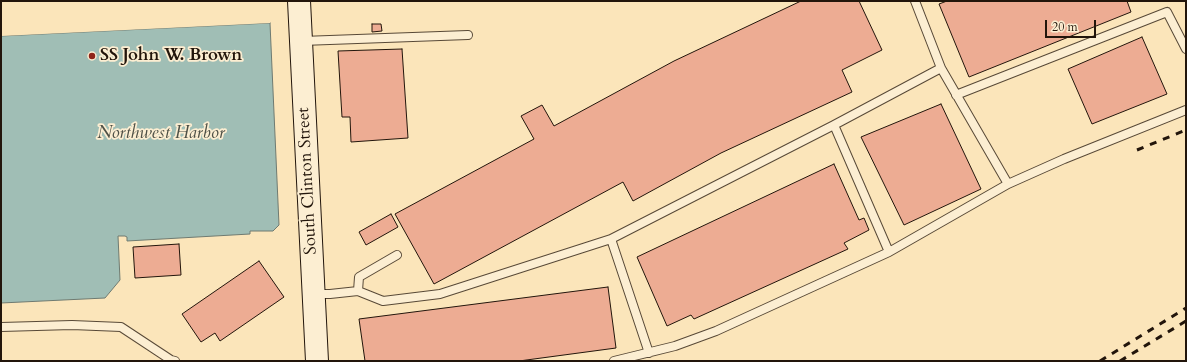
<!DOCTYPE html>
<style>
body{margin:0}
#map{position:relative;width:1187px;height:362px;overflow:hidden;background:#fbe5ba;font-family:Cardo,serif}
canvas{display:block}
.frame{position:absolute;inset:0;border:2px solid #22150b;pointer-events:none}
.scale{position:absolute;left:1045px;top:20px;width:51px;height:18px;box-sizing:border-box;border:2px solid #22150b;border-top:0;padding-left:5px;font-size:12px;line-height:14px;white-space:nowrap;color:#22150b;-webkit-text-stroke:3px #fceed2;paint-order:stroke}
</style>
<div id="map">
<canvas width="1187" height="362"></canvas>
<div class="frame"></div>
<div class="scale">20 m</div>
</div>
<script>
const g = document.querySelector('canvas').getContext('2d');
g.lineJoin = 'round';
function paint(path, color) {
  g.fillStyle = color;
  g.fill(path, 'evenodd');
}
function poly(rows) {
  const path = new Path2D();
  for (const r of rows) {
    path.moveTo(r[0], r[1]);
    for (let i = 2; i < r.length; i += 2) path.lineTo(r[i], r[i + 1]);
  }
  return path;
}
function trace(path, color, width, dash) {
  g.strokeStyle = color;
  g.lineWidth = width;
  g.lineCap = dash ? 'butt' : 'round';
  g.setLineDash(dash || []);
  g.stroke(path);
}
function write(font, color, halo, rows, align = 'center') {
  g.font = font + ' Cardo,serif';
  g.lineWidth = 3.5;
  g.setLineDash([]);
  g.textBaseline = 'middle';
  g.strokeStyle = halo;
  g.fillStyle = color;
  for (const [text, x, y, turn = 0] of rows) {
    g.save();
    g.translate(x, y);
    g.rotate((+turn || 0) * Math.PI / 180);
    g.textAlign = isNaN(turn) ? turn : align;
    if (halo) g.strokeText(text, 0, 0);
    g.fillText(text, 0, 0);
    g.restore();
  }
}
const water = poly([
 [270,23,279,225,273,231,250,231,250,234,127,241,127,237,125,236,118,236,120,280,105,298,1,303,1,36,270,23]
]);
paint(water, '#a0beb5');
trace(water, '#6e7a71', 1);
paint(poly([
 [270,21,270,23,1,36,1,34]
]), '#fbe5ba');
const building = poly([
 [801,1,859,1,882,50,842,70,852,92,721,153,633,201,623,182,434,284,395,214,534,139,521,116,542,105,554,126,674,61,801,1],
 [947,1,1127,1,1131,12,969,77,939,4,947,1],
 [372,24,381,24,382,31,372,32,372,24],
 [1142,37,1167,94,1092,124,1068,69,1142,37],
 [402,49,408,138,351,142,350,117,342,117,338,51,402,49],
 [941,104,981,189,904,225,861,137,941,104],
 [834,164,859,220,864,218,869,230,844,243,848,249,694,319,691,315,667,326,637,257,834,164],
 [391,214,398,227,366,245,359,232,391,214],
 [179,244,181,275,135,278,133,247,179,244],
 [259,261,284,297,220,341,215,333,201,342,182,314,259,261],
 [608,287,616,348,519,361,365,361,359,319,608,287]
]);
paint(building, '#edac93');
trace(building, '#22150b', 1);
const lane = poly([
 [915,1,941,68,1008,184],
 [302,41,468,35],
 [956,95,1167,12,1186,49],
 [889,252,834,125,941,68],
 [358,291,359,277,397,255],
 [315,294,330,294,358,291,383,301,440,294,611,239],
 [1,327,72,325,121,327,171,360,175,361],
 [649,353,611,239,834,125],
 [614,361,675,346,716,331,889,252,1008,184,1064,159,1186,110]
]);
const secondary = poly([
 [299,1,317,361]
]);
trace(lane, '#584937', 10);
trace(secondary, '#22150b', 24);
trace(lane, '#fceed2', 8);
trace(secondary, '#fceed2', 22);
trace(poly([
 [1137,150,1186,130],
 [1100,361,1186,308],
 [1120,361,1186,321]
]), '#22150b', 3, [7, 7]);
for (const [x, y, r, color] of [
 [92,56,4,"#8f2418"]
]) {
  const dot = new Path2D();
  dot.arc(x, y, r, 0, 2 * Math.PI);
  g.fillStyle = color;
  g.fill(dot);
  trace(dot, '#fceed2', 1.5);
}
write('bold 17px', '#22150b', '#fceed2', [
 ["SS John W. Brown",100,56]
], 'left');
write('17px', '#22150b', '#fceed2', [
 ["South Clinton Street",308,181,-93]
]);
write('italic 18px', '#4e5046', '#fceed2', [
 ["Northwest Harbor",161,134]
]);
</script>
